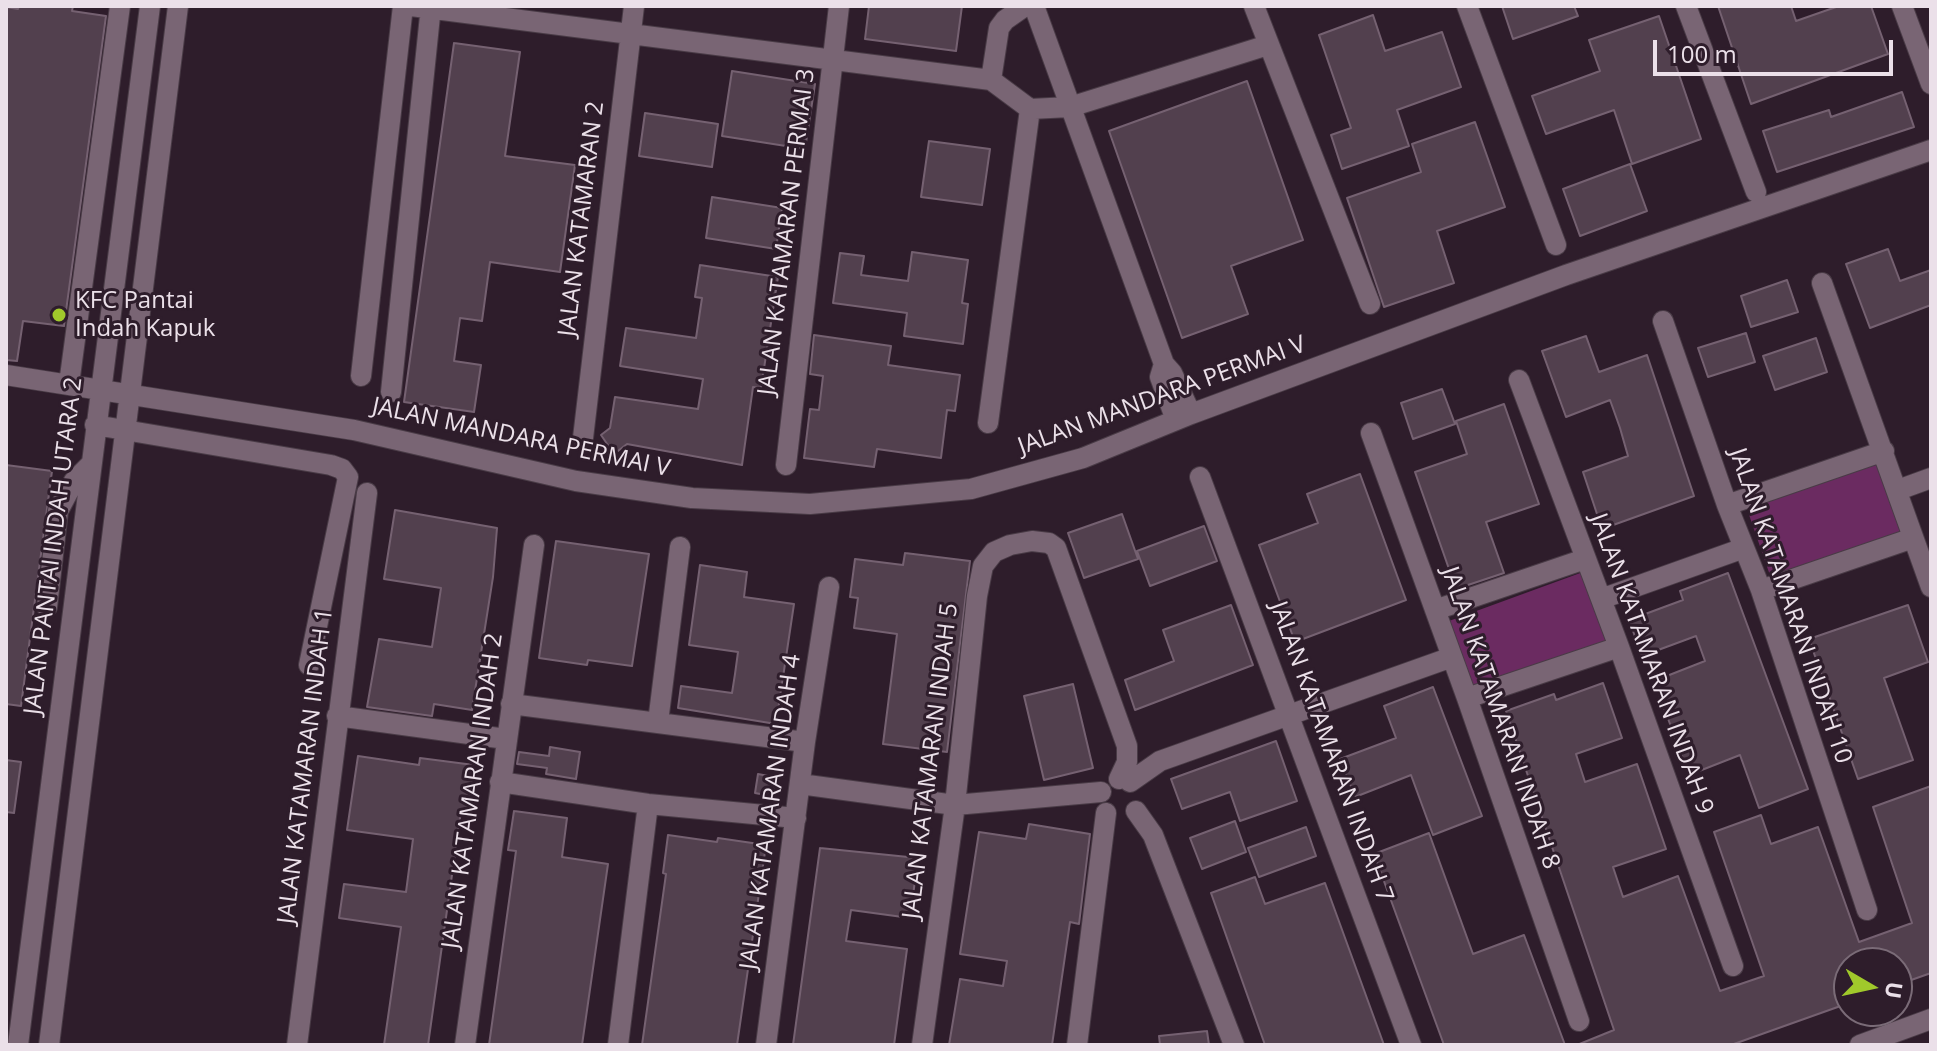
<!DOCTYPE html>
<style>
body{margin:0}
#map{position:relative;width:1937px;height:1051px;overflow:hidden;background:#2e1d2b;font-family:"Open Sans",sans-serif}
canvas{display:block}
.frame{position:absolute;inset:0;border:8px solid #ebe0e9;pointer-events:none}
.north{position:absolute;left:1833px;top:947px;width:80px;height:80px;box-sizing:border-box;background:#2e1d2b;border:2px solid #7a6b77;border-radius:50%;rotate:99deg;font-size:22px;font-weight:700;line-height:32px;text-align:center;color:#ebe0e9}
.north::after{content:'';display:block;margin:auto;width:28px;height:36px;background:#a0c92b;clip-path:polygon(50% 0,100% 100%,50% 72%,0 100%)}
.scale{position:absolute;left:1653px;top:40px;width:240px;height:36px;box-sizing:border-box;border:4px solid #ebe0e9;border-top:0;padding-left:10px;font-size:24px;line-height:28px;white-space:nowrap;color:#ebe0e9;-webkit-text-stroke:6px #2e1d2b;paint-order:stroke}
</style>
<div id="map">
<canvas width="1937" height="1051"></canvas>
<div class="frame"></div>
<div class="north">U</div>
<div class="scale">100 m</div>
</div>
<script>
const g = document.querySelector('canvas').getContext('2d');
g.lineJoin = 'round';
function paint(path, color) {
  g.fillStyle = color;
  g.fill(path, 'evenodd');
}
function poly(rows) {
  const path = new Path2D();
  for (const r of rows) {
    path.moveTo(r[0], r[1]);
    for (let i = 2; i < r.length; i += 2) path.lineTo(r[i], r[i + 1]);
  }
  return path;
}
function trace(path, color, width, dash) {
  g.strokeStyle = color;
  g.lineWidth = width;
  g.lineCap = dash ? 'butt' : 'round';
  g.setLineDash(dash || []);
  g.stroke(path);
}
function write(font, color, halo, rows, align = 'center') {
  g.font = font + ' "Open Sans",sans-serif';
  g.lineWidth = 6;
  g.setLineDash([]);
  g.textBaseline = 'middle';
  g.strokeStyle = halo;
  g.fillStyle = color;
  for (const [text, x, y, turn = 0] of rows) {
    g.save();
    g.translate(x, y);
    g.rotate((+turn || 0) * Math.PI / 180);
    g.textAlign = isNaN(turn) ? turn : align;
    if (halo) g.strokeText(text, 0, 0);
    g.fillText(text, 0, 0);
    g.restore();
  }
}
paint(poly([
 [1881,461,1907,537,1773,584,1747,509],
 [1583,572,1610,647,1476,696,1449,621]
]), '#6b2b61');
const building = poly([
 [19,6,73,6,72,11,106,16,64,326,23,321,17,361,6,360,6,7,18,9,19,6],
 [869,6,962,6,956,51,865,39,869,6],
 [1502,6,1574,6,1578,16,1513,39,1502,6],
 [1718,6,1791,6,1796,21,1839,6,1871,6,1888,54,1751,104,1718,6],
 [1373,15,1385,51,1442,32,1461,87,1397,110,1409,146,1342,169,1331,135,1351,128,1319,35,1373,15],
 [1659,16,1701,139,1632,164,1614,110,1546,134,1532,96,1600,71,1589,40,1659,16],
 [454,43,520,52,505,156,575,165,560,272,490,262,482,321,460,318,454,361,481,365,474,412,404,402,454,43],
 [732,71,815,84,805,149,722,136,732,71],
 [1247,81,1303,240,1231,266,1248,314,1182,338,1109,131,1247,81],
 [1902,92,1914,127,1777,172,1763,131,1829,110,1831,117,1902,92],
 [645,113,718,124,712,167,639,156,645,113],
 [1475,122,1505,207,1437,231,1454,283,1384,307,1347,198,1421,172,1412,144,1475,122],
 [929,141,990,149,982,205,921,197,929,141],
 [1630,164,1647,211,1580,236,1563,189,1630,164],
 [712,197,782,208,776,249,706,238,712,197],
 [1888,249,1900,281,1931,270,1931,305,1870,328,1846,264,1888,249],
 [912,252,968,260,962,303,968,304,963,344,904,336,907,313,833,303,840,253,864,256,861,275,908,281,912,252],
 [700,265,778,277,761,388,753,387,742,465,627,444,614,454,601,435,610,428,615,397,698,409,703,379,620,366,626,328,696,338,702,298,695,297,700,265],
 [1787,280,1798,312,1751,327,1741,296,1787,280],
 [1746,333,1755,362,1708,377,1698,348,1746,333],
 [814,335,891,346,888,365,960,375,955,411,947,410,941,458,877,449,874,467,804,458,810,409,819,410,823,376,810,374,814,335],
 [1586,336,1599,372,1647,355,1694,496,1602,529,1583,472,1628,456,1620,428,1610,400,1566,417,1542,351,1586,336],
 [1816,338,1827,372,1775,390,1763,356,1816,338],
 [1442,389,1455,424,1413,439,1401,403,1442,389],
 [1504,404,1539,504,1486,522,1504,573,1456,589,1415,472,1467,454,1456,421,1504,404],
 [6,465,52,471,21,706,6,704,6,465],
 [1360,474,1406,600,1295,642,1259,545,1318,523,1307,494,1360,474],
 [395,510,497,528,493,577,472,710,434,704,432,716,367,707,379,639,432,647,441,588,384,579,395,510],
 [1122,514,1138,559,1084,578,1068,533,1122,514],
 [1204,526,1217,561,1150,586,1137,551,1204,526],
 [556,541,649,554,632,666,588,660,587,665,539,658,556,541],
 [905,553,970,561,947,752,883,744,897,634,854,628,858,598,850,597,855,559,903,565,905,553],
 [700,565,747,572,744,597,794,604,776,724,678,708,681,686,732,693,735,674,738,652,689,645,700,565],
 [1728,573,1808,789,1759,808,1740,755,1689,775,1654,681,1705,661,1696,636,1642,656,1629,620,1683,600,1680,591,1728,573],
 [1231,605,1253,665,1135,710,1125,680,1174,661,1163,630,1231,605],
 [1908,605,1928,662,1884,678,1913,760,1858,779,1809,639,1908,605],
 [1603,683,1622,738,1576,754,1585,782,1637,764,1666,849,1613,867,1623,897,1678,876,1720,991,1764,976,1714,832,1761,815,1771,844,1818,827,1859,942,1912,923,1873,807,1931,786,1931,973,1897,985,1897,963,1849,963,1849,1003,1731,1045,1577,1045,1614,1030,1506,711,1554,694,1556,700,1603,683],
 [1073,684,1093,768,1044,780,1024,696,1073,684],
 [1433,687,1482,816,1433,835,1411,775,1355,797,1340,759,1396,738,1384,706,1433,687],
 [1276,741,1297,801,1240,821,1230,792,1182,809,1171,779,1276,741],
 [550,747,580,752,576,779,546,774,547,768,517,764,519,752,549,756,550,747],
 [358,756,419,765,420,758,474,765,468,812,461,811,428,1045,384,1045,401,927,339,918,344,884,406,892,413,839,347,830,358,756],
 [6,760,21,762,14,813,6,812,6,760],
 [758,774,779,778,776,797,755,793,758,774],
 [514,811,567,818,562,857,608,864,582,1045,489,1045,516,851,508,850,514,811],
 [1235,821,1246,852,1202,869,1190,838,1235,821],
 [1029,824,1090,834,1079,924,1070,922,1052,1045,949,1045,960,979,1003,986,1007,961,960,954,979,832,1026,839,1029,824],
 [1306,827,1316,856,1259,877,1248,848,1306,827],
 [1429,833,1473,954,1524,935,1565,1045,1444,1045,1374,854,1429,833],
 [668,835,717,842,718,838,766,845,737,1045,642,1045,666,874,663,873,668,835],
 [820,848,918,858,910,918,851,910,846,941,907,949,894,1045,793,1045,820,848],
 [1255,877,1265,904,1325,883,1384,1045,1265,1045,1211,893,1255,877],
 [1207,1031,1209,1045,1160,1045,1159,1036,1207,1031]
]);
paint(building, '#52404e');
trace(building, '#756171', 2);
const minor = poly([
 [411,6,991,80],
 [1025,6,1005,20,999,28,991,80,1030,109,1070,107,1268,45],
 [1034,6,1164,364,1172,373,1191,414],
 [1254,6,1370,304],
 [1467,6,1556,245],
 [1686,6,1756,192],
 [1902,6,1931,84],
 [1822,283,1931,587],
 [1663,321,1727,505,1761,590,1867,910],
 [1164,364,1160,377,1176,420],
 [6,375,354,430,576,481,692,498,810,504,971,489,1083,458,1191,414,1566,275,1931,150],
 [361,376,403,6],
 [1519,380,1619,647,1733,966],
 [69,384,120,6],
 [391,392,431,6],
 [988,423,1030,109],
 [95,425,331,465,342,469,348,477,309,665],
 [1371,433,1467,698,1579,1021],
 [583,438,634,6],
 [786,465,839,6],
 [1200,477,1411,1045],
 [1898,490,1931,478],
 [1727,505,1884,451],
 [1761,590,1913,538],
 [1601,599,1744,548],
 [47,607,58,511,74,481,90,465],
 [1435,610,1585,559],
 [1467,698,1619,647],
 [511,704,805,742],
 [337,716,506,739],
 [658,722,680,547],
 [500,782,648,804,796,818],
 [1130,782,1160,761,1452,657],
 [800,784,955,805,1101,792],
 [1136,811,1153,835,1234,1045],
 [18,1045,150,6],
 [49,1045,178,6],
 [297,1045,367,493],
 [465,1045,534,545],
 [618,1045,648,804],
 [766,1045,805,742,829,587],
 [922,1045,955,805,977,596,983,566,994,552,1010,545,1032,541,1049,543,1056,548,1127,746,1127,762,1119,779],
 [1077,1045,1106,813],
 [1860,1045,1931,1019]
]);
trace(minor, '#493b46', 22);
trace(minor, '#796574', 20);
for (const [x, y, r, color] of [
 [59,315,8,"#a0c92b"]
]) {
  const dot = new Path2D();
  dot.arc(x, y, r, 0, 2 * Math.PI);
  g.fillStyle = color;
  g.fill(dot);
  trace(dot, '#2e1d2b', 3);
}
write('24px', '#ebe0e9', '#2e1d2b', [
 ["JALAN KATAMARAN 2",582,219,-83],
 ["JALAN KATAMARAN PERMAI 3",787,232,-83],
 ["JALAN MANDARA PERMAI V",1162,396,-20],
 ["JALAN MANDARA PERMAI V",521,438,12],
 ["JALAN PANTAI INDAH UTARA 2",54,546,-83],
 ["JALAN KATAMARAN INDAH 10",1790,606,71],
 ["JALAN KATAMARAN INDAH 9",1651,664,70],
 ["JALAN KATAMARAN INDAH 8",1500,718,71],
 ["JALAN KATAMARAN INDAH 7",1331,752,70],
 ["JALAN KATAMARAN INDAH 5",931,761,-83],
 ["JALAN KATAMARAN INDAH 1",306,766,-83],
 ["JALAN KATAMARAN INDAH 2",473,791,-82],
 ["JALAN KATAMARAN INDAH 4",771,812,-82]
]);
write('24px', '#ebe0e9', '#2e1d2b', [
 ["KFC Pantai",75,301],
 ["Indah Kapuk",75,329]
], 'left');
</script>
